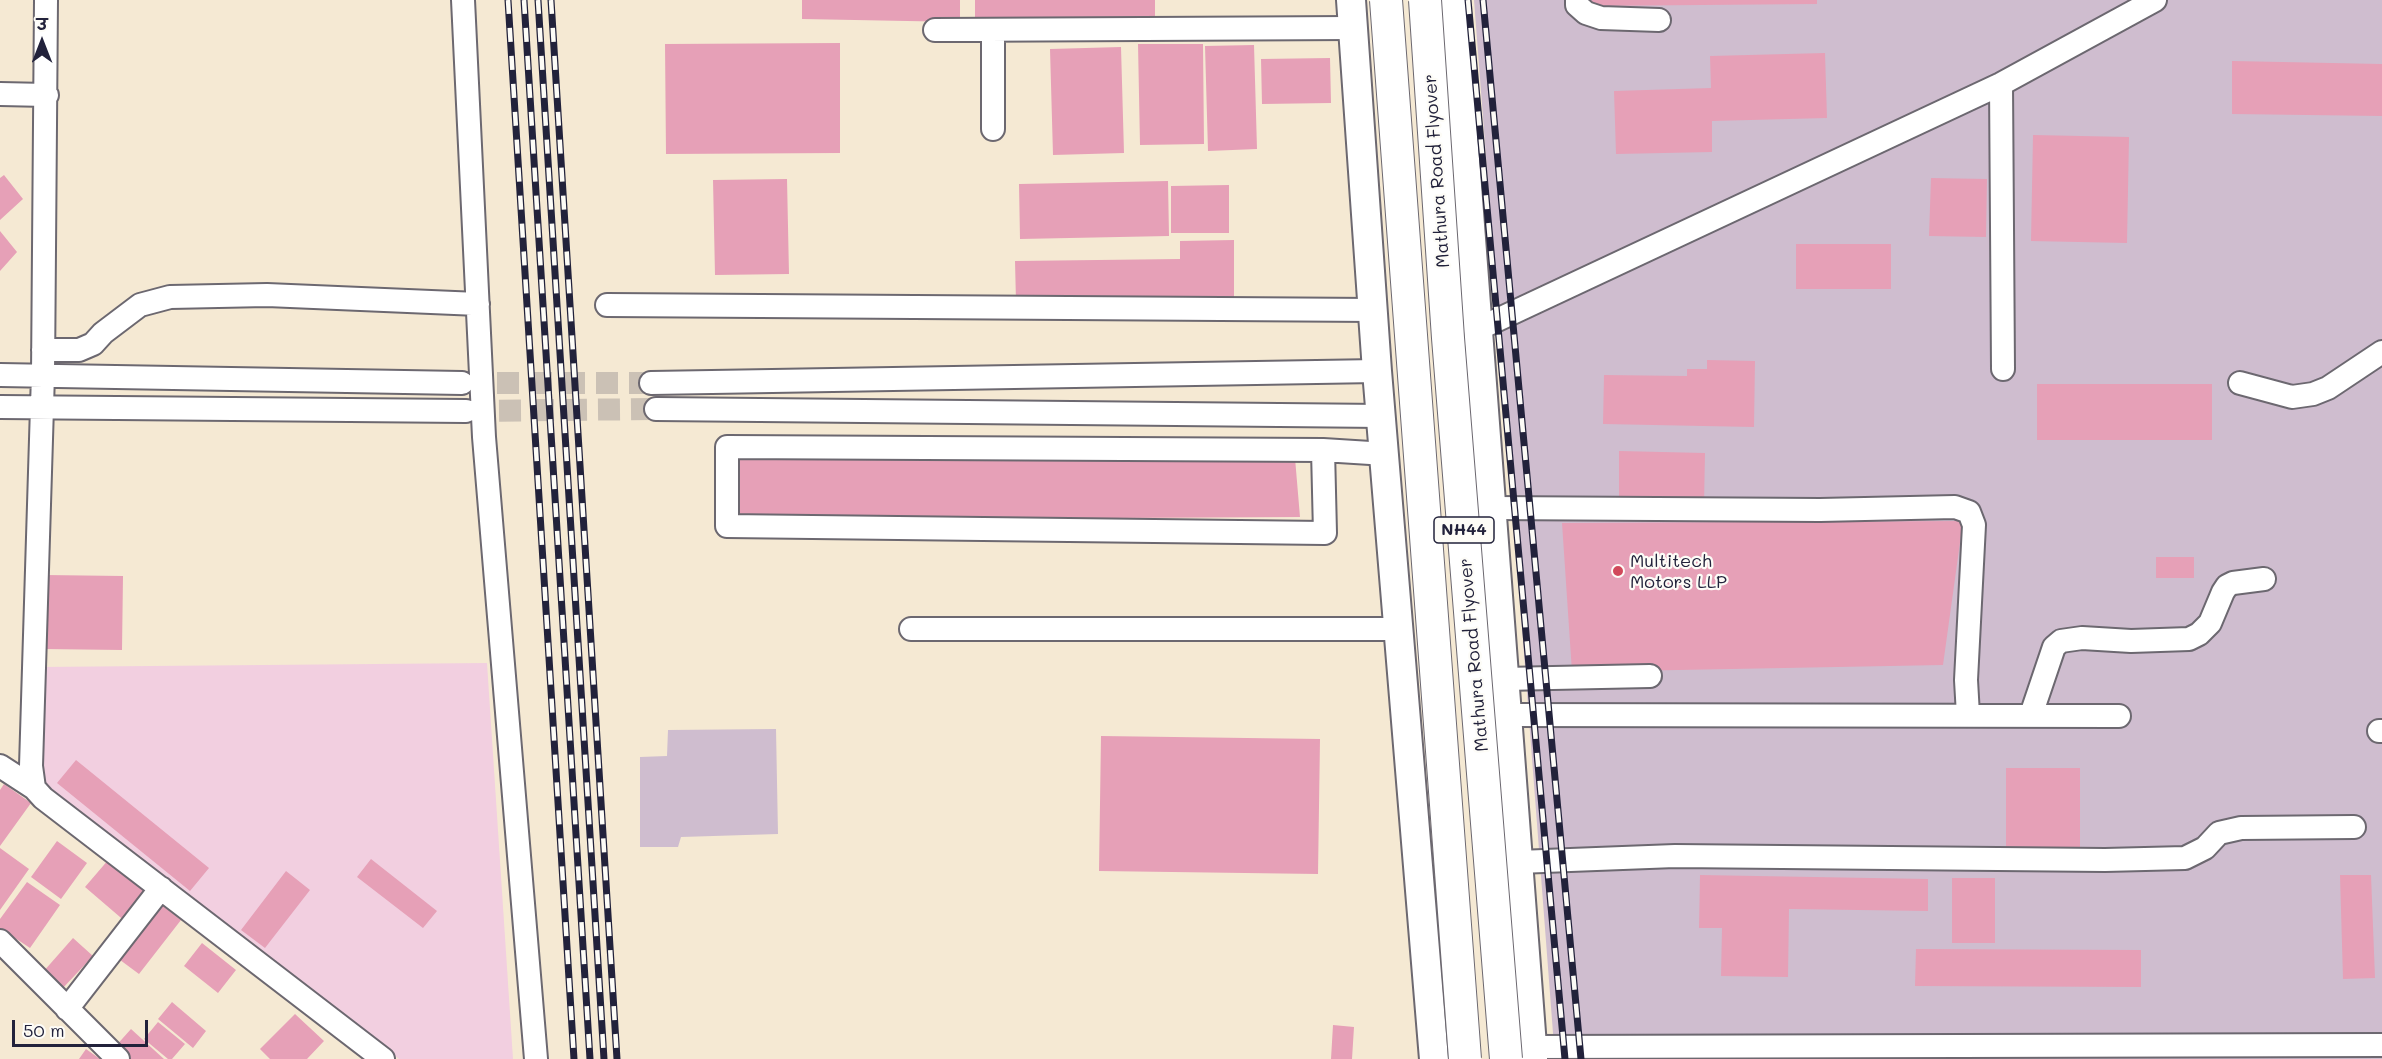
<!DOCTYPE html>
<meta charset="utf-8">
<style>
body{margin:0}
#map{position:relative;width:2382px;height:1059px;overflow:hidden;background:#f5e9d3;font-family:Mali,"Playpen Sans Deva",sans-serif}
canvas{display:block}
.north{position:absolute;left:12px;top:12px;width:60px;height:60px;-webkit-text-stroke:4px #fdfcf7;paint-order:stroke;rotate:0deg;font-size:16px;font-weight:700;line-height:24px;text-align:center;color:#22223b}
.north::after{content:'';display:block;margin:auto;width:21px;height:27px;background:#22223b;clip-path:polygon(50% 0,100% 100%,50% 72%,0 100%)}
.scale{position:absolute;left:12px;top:1020px;width:136px;height:27px;box-sizing:border-box;border:3px solid #22223b;border-top:0;padding-left:8px;font-size:18px;line-height:21px;white-space:nowrap;color:#22223b;-webkit-text-stroke:4px #fdfcf7;paint-order:stroke}
</style>
<div id="map">
<canvas width="2382" height="1059"></canvas>
<div class="north">उ</div>
<div class="scale">50 m</div>
</div>
<script>
const g = document.querySelector('canvas').getContext('2d');
g.lineJoin = 'round';
function paint(path, color) {
  g.fillStyle = color;
  g.fill(path, 'evenodd');
}
function poly(rows) {
  const path = new Path2D();
  for (const r of rows) {
    path.moveTo(r[0], r[1]);
    for (let i = 2; i < r.length; i += 2) path.lineTo(r[i], r[i + 1]);
  }
  return path;
}
function trace(path, color, width, dash) {
  g.strokeStyle = color;
  g.lineWidth = width;
  g.lineCap = dash ? 'butt' : 'round';
  g.setLineDash(dash || []);
  g.stroke(path);
}
function write(font, color, halo, rows, align = 'center') {
  g.font = font + ' Mali,sans-serif';
  g.lineWidth = 4.5;
  g.setLineDash([]);
  g.textBaseline = 'middle';
  g.strokeStyle = halo;
  g.fillStyle = color;
  for (const [text, x, y, turn = 0] of rows) {
    g.save();
    g.translate(x, y);
    g.rotate((+turn || 0) * Math.PI / 180);
    g.textAlign = isNaN(turn) ? turn : align;
    if (halo) g.strokeText(text, 0, 0);
    g.fillText(text, 0, 0);
    g.restore();
  }
}
paint(poly([
 [487,663,513,1059,399,1059,40,783,39,667]
]), '#f2cfe0');
paint(poly([
 [1474,0,2382,0,2382,1059,1555,1059],
 [776,729,778,834,681,837,678,847,640,847,640,757,667,756,668,730]
]), '#cfbdcf');
paint(poly([
 [802,0,960,0,960,22,802,19],
 [975,0,1155,0,1155,17,975,18],
 [1592,0,1817,0,1817,4,1587,6],
 [840,43,840,153,666,154,665,44],
 [1138,44,1203,44,1204,144,1140,145],
 [1254,45,1257,149,1208,151,1205,46],
 [1121,47,1124,153,1053,155,1050,49],
 [1825,53,1827,118,1712,121,1712,152,1616,154,1614,91,1711,88,1710,56],
 [1330,58,1331,103,1262,104,1261,59],
 [2232,61,2382,64,2382,116,2232,114],
 [2033,135,2129,137,2127,243,2031,241],
 [4,175,23,199,0,220,0,178],
 [1931,178,1987,179,1986,237,1929,236],
 [787,179,789,274,715,275,713,180],
 [1168,181,1169,236,1020,239,1019,184],
 [1229,185,1229,233,1171,233,1171,186],
 [0,231,17,252,0,271],
 [1234,240,1234,300,1016,302,1015,261,1180,259,1180,241],
 [1796,244,1891,244,1891,289,1796,289],
 [1707,360,1755,361,1754,427,1603,424,1604,375,1687,376,1687,369,1707,369],
 [2037,384,2212,384,2212,440,2037,440],
 [1619,451,1705,453,1704,504,1619,504],
 [740,456,1295,458,1300,517,739,520],
 [1963,521,1943,665,1572,672,1562,523],
 [2156,557,2194,557,2194,578,2156,578],
 [45,575,123,576,122,650,43,649],
 [1101,736,1320,739,1318,874,1099,871],
 [76,760,209,868,190,891,57,783],
 [2006,768,2080,768,2080,849,2006,849],
 [4,784,31,803,0,846,0,790],
 [57,841,87,863,61,899,31,877],
 [0,848,29,869,0,910],
 [109,859,151,895,127,923,85,887],
 [371,859,437,911,423,928,357,877],
 [286,871,310,890,265,948,241,930],
 [1700,875,1928,879,1928,911,1789,909,1788,977,1721,976,1722,928,1699,928],
 [2340,875,2371,875,2375,978,2343,979],
 [1952,878,1995,878,1995,943,1952,943],
 [27,882,60,905,30,948,0,928,0,919],
 [154,899,181,920,139,974,112,954],
 [73,938,93,956,62,989,43,972],
 [202,943,236,970,218,993,184,966],
 [1916,949,2141,950,2141,987,1915,986],
 [172,1002,206,1031,193,1048,158,1019],
 [295,1014,324,1041,307,1059,270,1059,260,1049],
 [158,1022,185,1044,172,1059,168,1059,144,1039],
 [1333,1025,1354,1027,1352,1059,1331,1059],
 [131,1029,164,1059,126,1059,114,1048],
 [86,1049,100,1059,79,1059]
]), '#e6a0b7');
trace(poly([
 [464,383,651,383],
 [466,411,656,409]
]), '#cbc1b5', 22, [22, 11]);
const minor = poly([
 [463,0,484,437,536,1059],
 [1577,0,1577,5,1586,13,1601,18,1659,20],
 [935,30,1353,28],
 [993,30,993,129],
 [2001,84,2003,369],
 [0,94,47,95],
 [607,305,1375,310],
 [1478,329,2001,84,2155,0],
 [43,350,79,350,93,344,103,333,140,305,170,297,267,295,478,304],
 [0,375,462,383],
 [651,383,1377,371],
 [2240,383,2292,397,2313,394,2328,388,2382,352],
 [0,407,466,411],
 [656,409,1383,416],
 [1323,450,727,447,727,526,1325,533,1323,450,1386,454],
 [1492,508,1820,510,1955,507,1969,512,1974,525,1966,680,1968,715],
 [911,629,1399,629],
 [1504,679,1650,676],
 [1507,715,2119,716],
 [2031,715,2054,647,2061,641,2082,638,2131,641,2189,639,2199,634,2210,623,2223,592,2227,586,2233,583,2264,579],
 [2379,731,2382,731],
 [0,766,34,788,43,798,383,1059],
 [34,788,31,766,43,374,46,0],
 [1518,862,1675,856,2105,860,2185,858,2205,848,2219,833,2241,828,2354,827],
 [0,941,118,1059],
 [67,1009,161,888],
 [1532,1047,2382,1045]
]);
const major = poly([
 [1351,0,1377,371,1434,1059],
 [1453,0,1533,1059]
]);
trace(minor, '#6c6870', 26);
trace(major, '#6c6870', 32);
trace(minor, '#fff', 22);
trace(major, '#fff', 28);
const rail = poly([
 [508,0,574,1059],
 [524,0,590,1059],
 [538,0,604,1059],
 [551,0,617,1059],
 [1468,0,1565,1059],
 [1483,0,1581,1059]
]);
trace(rail, '#22223b', 7);
trace(rail, '#fdfcf7', 4.5, [14]);
const highwayBridge = poly([
 [1386,0,1465,1059],
 [1425,0,1448,338,1506,1059]
]);
trace(highwayBridge, '#6c6870', 34, []);
trace(highwayBridge, '#fff', 32);
for (const [x, y, r, color] of [
 [1618,571,6,"#d1495b"]
]) {
  const dot = new Path2D();
  dot.arc(x, y, r, 0, 2 * Math.PI);
  g.fillStyle = color;
  g.fill(dot);
  trace(dot, '#fdfcf7', 2);
}
for (const [x, y, w] of [
 [1464,530,60]
]) {
  const box = new Path2D();
  box.roundRect(x - w / 2, y - 13, w, 26, 4.5);
  g.fillStyle = '#fdfcf7';
  g.fill(box);
  trace(box, '#22223b', 1.5);
}
write('bold 16px', '#22223b', null, [
 ["NH44",1464,530]
]);
write('18px', '#22223b', '#fdfcf7', [
 ["Mathura Road Flyover",1437,171,-94],
 ["Mathura Road Flyover",1474,655,-95]
]);
write('18px', '#22223b', '#fdfcf7', [
 ["Multitech",1630,561],
 ["Motors LLP",1630,582]
], 'left');
</script>
